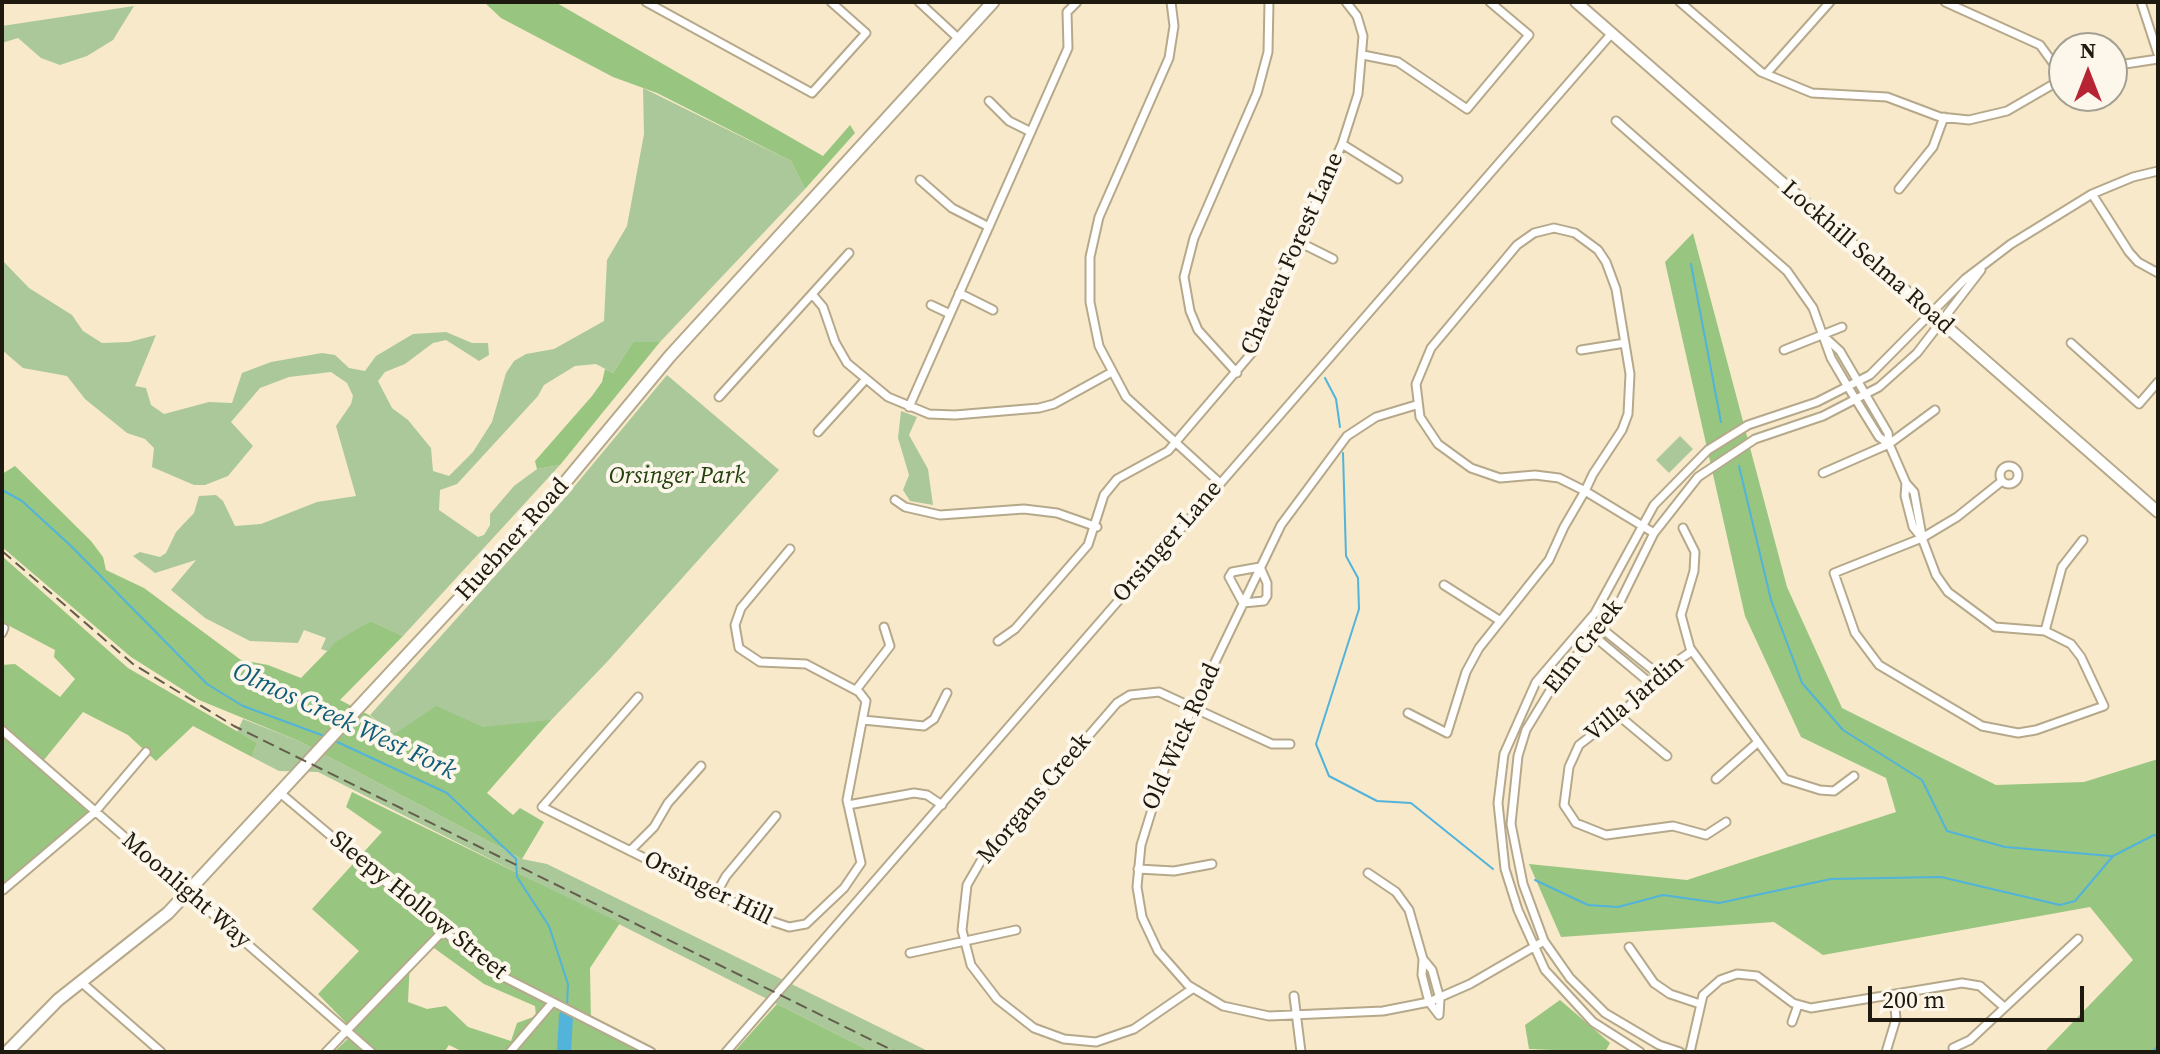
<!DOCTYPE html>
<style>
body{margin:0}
#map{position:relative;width:2160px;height:1054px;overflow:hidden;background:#f8e9ca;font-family:"Source Serif 4",serif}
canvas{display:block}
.frame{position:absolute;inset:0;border:4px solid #1f1a0f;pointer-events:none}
.north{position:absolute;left:2048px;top:32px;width:80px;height:80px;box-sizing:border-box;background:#fdf7eb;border:2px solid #a49f93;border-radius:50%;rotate:0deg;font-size:22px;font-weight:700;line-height:32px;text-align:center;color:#1f1a0f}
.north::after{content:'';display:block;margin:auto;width:28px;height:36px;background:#b72534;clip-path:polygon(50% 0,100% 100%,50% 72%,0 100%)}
.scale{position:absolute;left:1868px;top:986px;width:216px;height:36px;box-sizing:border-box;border:4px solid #1f1a0f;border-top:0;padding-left:10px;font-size:24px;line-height:28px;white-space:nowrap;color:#1f1a0f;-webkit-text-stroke:6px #fdf7eb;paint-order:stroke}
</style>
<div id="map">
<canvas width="2160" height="1054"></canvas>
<div class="frame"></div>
<div class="north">N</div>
<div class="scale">200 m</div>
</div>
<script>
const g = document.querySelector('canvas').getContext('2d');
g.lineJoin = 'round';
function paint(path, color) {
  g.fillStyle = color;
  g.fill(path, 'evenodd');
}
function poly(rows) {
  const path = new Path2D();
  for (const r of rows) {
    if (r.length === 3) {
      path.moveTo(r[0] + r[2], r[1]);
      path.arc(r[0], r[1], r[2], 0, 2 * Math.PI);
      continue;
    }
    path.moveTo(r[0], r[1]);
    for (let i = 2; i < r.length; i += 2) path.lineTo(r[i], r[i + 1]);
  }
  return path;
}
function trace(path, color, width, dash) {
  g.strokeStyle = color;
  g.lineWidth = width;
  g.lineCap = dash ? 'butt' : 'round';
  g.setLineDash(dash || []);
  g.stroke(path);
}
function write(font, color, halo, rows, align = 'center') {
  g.font = font + ' "Source Serif 4",serif';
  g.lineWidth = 8;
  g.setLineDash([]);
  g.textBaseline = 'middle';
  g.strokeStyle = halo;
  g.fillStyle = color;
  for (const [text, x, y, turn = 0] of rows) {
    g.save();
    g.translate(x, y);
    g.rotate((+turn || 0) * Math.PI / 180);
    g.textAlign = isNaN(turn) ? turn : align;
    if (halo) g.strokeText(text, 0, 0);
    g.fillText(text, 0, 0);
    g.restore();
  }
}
paint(poly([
 [134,6,113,40,87,56,60,65,41,58,18,38,2,43,2,26],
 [643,88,791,161,805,189,660,342,633,342,613,373,596,364,575,366,544,385,538,396,457,484,440,490,439,510,478,537,484,535,490,525,490,514,514,486,537,469,560,465,403,636,371,621,327,651,321,649,326,638,304,630,298,643,250,641,205,618,171,590,196,560,155,573,133,556,140,552,160,557,166,553,176,532,194,513,199,496,216,495,223,501,235,526,261,524,317,502,356,496,336,426,351,404,353,396,347,383,331,372,289,377,260,388,231,422,253,446,228,476,205,485,194,485,152,467,154,448,145,439,127,433,85,399,67,376,23,368,2,350,2,192,3,261,29,288,72,315,83,331,102,343,129,342,156,335,135,386,146,388,151,405,164,414,209,402,232,403,242,373,271,362,322,353,335,355,349,368,365,371,376,356,413,334,446,332,472,343,488,343,489,355,479,361,446,340,433,343,405,364,385,372,378,381,392,408,408,420,431,448,433,471,449,476,473,452,492,422,506,373,514,361,526,354,554,349,604,321,607,260,627,226,644,134],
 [667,375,779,470,606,663,457,818,398,739,370,715,563,500],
 [901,411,917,417,909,435,928,469,933,505,910,501,903,490,909,475,898,438],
 [1680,436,1693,449,1669,473,1656,460],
 [243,719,299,741,522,859,547,864,930,1052,872,1052,318,772,279,771,252,757,257,743,237,732]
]), '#abc89b');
paint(poly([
 [484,2,555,2,823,156,850,125,855,133,805,189,791,161,657,93,613,77,501,18],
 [1693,233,1787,587,1842,708,1996,785,2084,782,2158,759,2158,1052,2044,1052,2133,960,2090,907,1823,955,1774,922,1561,937,1529,864,1687,880,1896,812,1886,778,1801,737,1745,616,1665,262],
 [633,342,660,342,560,465,537,469,535,461,592,396,602,382,605,369,613,373],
 [15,466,91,541,103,557,106,570,144,588,241,660,268,665,301,678,337,641,371,621,403,636,340,700,369,715,393,735,436,706,483,727,551,720,487,793,513,815,520,808,544,822,522,859,299,741,199,700,131,657,2,547,2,474],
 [2,556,128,668,257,743,252,757,193,726,156,761,128,735,83,712,39,766,88,812,2,886,2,665,15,664,60,697,75,679,54,657,55,650,2,622],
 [352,792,620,923,590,968,591,1026,642,1052,463,1052,449,1045,444,1052,334,1052,355,1032,318,994,359,951,312,909,382,832,346,807],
 [427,943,484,984,535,1006,536,1016,517,1023,511,1041,468,1027,446,1006,427,1009,408,1002,410,960],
 [1560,1000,1610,1043,1605,1052,1529,1049,1525,1025],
 [777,1004,872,1052,734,1052]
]), '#98c57f');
trace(poly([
 [1691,264,1721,422],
 [1325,378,1336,399,1340,427],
 [1343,453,1346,556,1358,578,1359,609,1316,744,1329,776,1377,801,1411,803,1493,869],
 [1739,466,1771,600,1802,683,1843,730,1922,780,1947,831,2005,847,2111,856],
 [2,490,22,501,71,546,207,684,243,706,327,737],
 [333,740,447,793,516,859,517,877,549,926,568,984,567,1004],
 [1535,880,1588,905,1618,907,1663,895,1719,903,1831,879,1941,877,2060,905,2075,901,2113,856,2154,835,2158,836],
 [2152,1052,2158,1046]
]), '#52b3db', 2);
trace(poly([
 [564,1052,566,1016]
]), '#52b3db', 14);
const street = poly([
 [646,2,812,93,866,33,831,2],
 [919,2,959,39],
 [1171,2,1174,26,1169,58,1099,217,1090,257,1090,302,1099,346,1126,397,1220,483],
 [1680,2,1761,72,1812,93,1887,97,1940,117,1969,120,2007,111,2064,78],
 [1945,2,2040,45,2064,78],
 [2141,2,2158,54],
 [1363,55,1398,62,1467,109,1529,35,1490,2],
 [2112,66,2158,59],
 [1766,74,1830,2],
 [989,101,1009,121,1031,132],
 [1616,121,1787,271,1813,308,1831,358,1848,387,1879,437,1889,444],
 [1342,144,1398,179],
 [920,180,952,208,989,227],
 [1899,189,1933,147,1944,117],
 [2092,194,2129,252,2138,262,2158,273],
 [1297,241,1333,259],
 [959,293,993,310],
 [812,294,823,307,835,342,847,363,888,397,929,414,955,415,1039,408,1054,404,1112,372],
 [931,305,950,314],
 [1828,340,1840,351,1888,433,1889,444,1906,483,1914,492,1922,536],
 [2071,343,2139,404,2158,382],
 [1581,350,1625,343],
 [1784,350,1842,327],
 [1237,373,1198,330,1190,311,1184,277,1194,238,1257,93,1268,52,1269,2],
 [719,397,849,253],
 [1416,405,1376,417,1347,436,1281,525,1166,764,1141,845,1137,887,1142,917,1158,951,1188,985,1223,1006,1269,1016,1383,1011,1429,1002,1470,984,1544,941],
 [909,407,1068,48,1067,12,1077,2],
 [818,432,866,379],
 [2009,475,9],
 [1823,473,1889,444,1935,410],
 [1906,483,1905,496,1913,527,1922,538,1936,575,1948,592,1995,627,2045,631,2071,644,2081,657,2104,706,2036,730,2018,733,1982,726,1879,665,1855,633,1834,573,1922,538,1957,517,2002,481],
 [895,500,905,507,940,515,1024,509,1057,513,1097,527],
 [1683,528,1695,552,1694,571,1681,615,1690,648,1785,779,1820,790,1834,791,1854,776],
 [1260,567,1267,583,1267,596,1264,601,1243,603,1229,577,1232,572,1260,567],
 [1444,585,1499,620],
 [1590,619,1658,674],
 [1583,627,1650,683],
 [2045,631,2062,567,2083,540],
 [2,633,4,628],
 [998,641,1015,629,1088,545,1104,495,1117,479,1168,451,1256,348,1267,310,1342,144,1358,94,1363,36,1357,16,1346,2],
 [1692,651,1658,674,1627,708,1579,745,1569,767,1564,805,1576,823,1606,835,1673,826,1706,835,1726,822],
 [856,690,890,646,884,627],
 [638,697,542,807,771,921,789,927,806,924,844,888,861,863,847,800,866,701,859,692,806,664,760,662,739,648,735,625,741,608,790,549],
 [1408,713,1447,733,1466,672,1479,648,1549,560,1564,527,1585,491,1593,474,1622,430,1628,414,1630,374,1616,289,1606,262,1598,250,1575,233,1554,228,1534,233,1517,245,1431,348,1416,384,1420,417,1438,444,1471,468,1500,478,1535,475,1559,478,1585,491,1654,533],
 [1618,715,1667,756],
 [863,720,924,726,934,719,947,693],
 [2,730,371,1052],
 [1716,779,1757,743],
 [279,792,490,970,651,1052],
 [848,805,914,793,927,795,942,805],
 [630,851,654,827,668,803,701,766],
 [1138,869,1174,871,1212,864],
 [1368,873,1396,892,1409,910,1423,959,1422,975,1429,1002,1439,1015,1440,999,1432,970,1423,959],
 [3,890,95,812,146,752],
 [716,894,726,876,776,816],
 [1629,947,1654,983,1670,994,1700,1004],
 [910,953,1016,930],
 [81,982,161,1052],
 [1192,989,1134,1029,1096,1042,1064,1039,1034,1028,997,999,971,965,962,930,967,885,982,859,1117,703,1130,695,1159,692,1272,744,1290,744],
 [1294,996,1301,1052],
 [1792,1022,1798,1005],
 [1953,1048,1970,1040,2078,939],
 [326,1052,443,931],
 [510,1052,552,1003],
 [726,1052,1612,33],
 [1640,1052,1593,1022,1545,970,1518,910,1505,869,1498,803,1504,754,1536,682,1595,613,1654,505,1708,450,1748,425,1817,402,1870,375,1965,279,2011,244,2092,194,2133,177,2158,171],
 [1680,1052,1659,1045,1605,1013,1570,978,1544,941,1523,884,1511,824,1518,756,1526,730,1562,671,1612,618,1654,533,1698,477,1755,439,1823,416,1879,387,1917,353,1981,270],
 [1690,1052,1703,995,1720,980,1737,974,1757,976,1793,1003,1811,1008,1962,983,1980,986,2004,1007],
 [1886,1052,1896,1019,1894,995]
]);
const secondary = poly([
 [1576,2,2158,512]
]);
const primary = poly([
 [7,1052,58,1000,168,913,548,503,670,356,993,2]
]);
trace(street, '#b6a98b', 11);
trace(secondary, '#b6a98b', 14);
trace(primary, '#b6a98b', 15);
trace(street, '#fff', 7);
trace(secondary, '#fff', 10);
trace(primary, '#fff', 11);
trace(poly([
 [2,551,133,664,234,726,896,1052]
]), '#655d4b', 2, [12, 6]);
write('24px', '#1f1a0f', '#fdf7eb', [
 ["Chateau Forest Lane",1293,254,-66],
 ["Lockhill Selma Road",1867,258,41],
 ["Huebner Road",513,540,-48],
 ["Orsinger Lane",1168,542,-49],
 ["Elm Creek",1584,647,-52],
 ["Villa Jardin",1635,699,-40],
 ["Old Wick Road",1182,737,-66],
 ["Morgans Creek",1035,799,-50],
 ["Orsinger Hill",708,889,26],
 ["Moonlight Way",186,891,41],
 ["Sleepy Hollow Street",418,906,39]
]);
write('italic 24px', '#23400e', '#fdf7eb', [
 ["Orsinger Park",677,477]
]);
write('italic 26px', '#0f5d79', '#fdf7eb', [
 ["Olmos Creek West Fork",344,722,25]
]);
</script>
